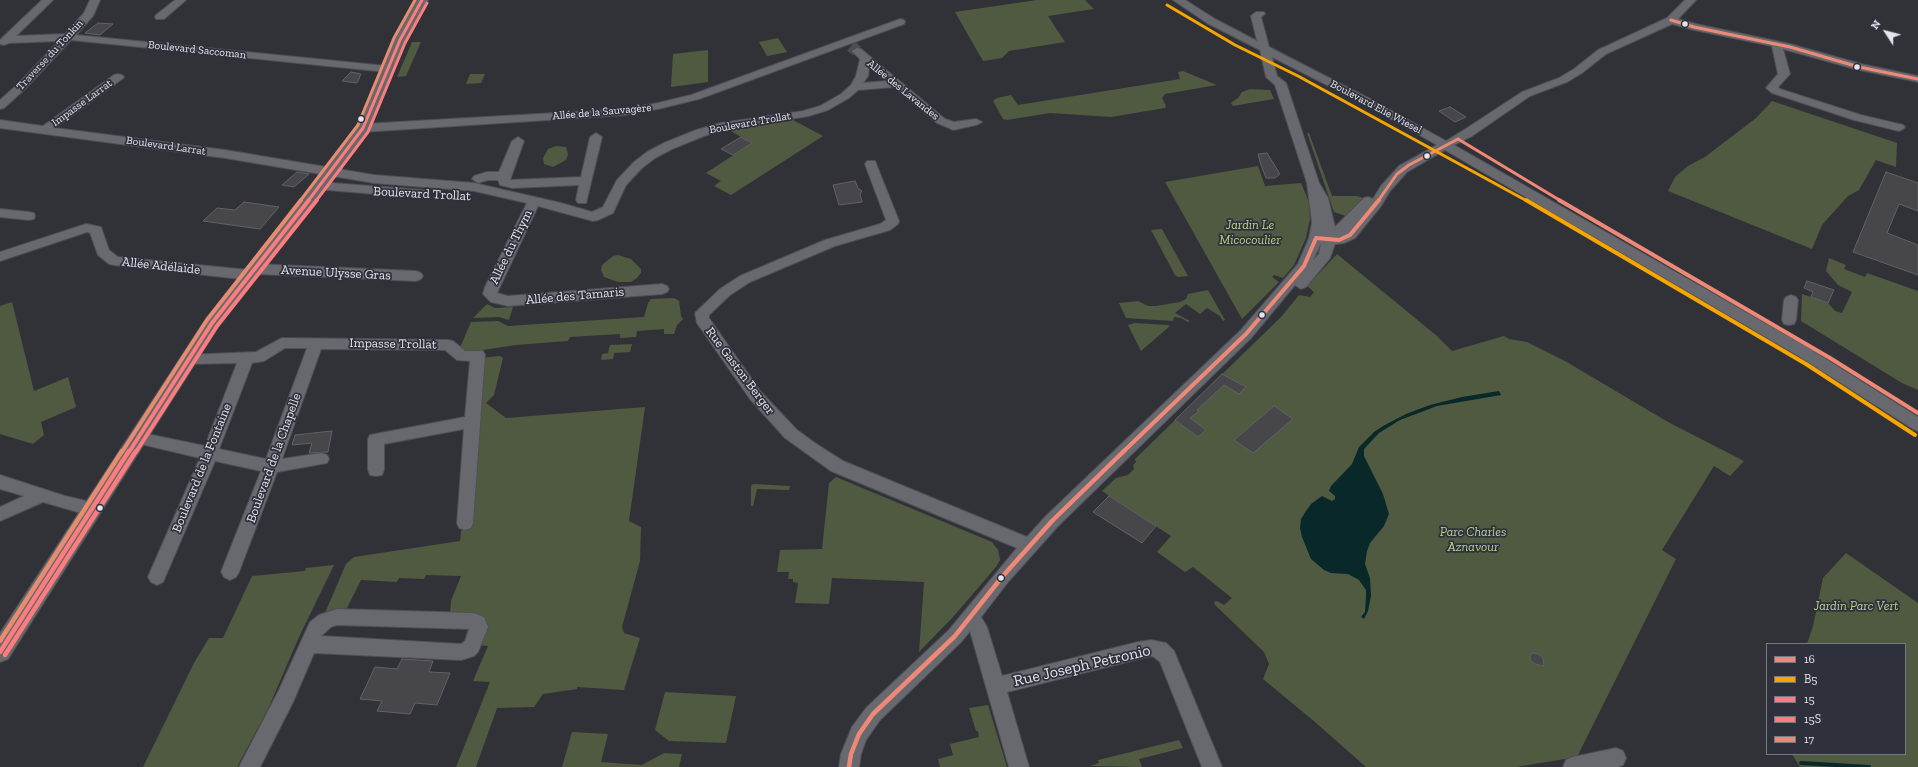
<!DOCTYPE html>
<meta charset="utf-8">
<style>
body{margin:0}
#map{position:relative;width:1918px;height:767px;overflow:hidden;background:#313238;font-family:"Zilla Slab",serif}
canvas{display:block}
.legend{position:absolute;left:1766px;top:643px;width:140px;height:112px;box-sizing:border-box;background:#2e303b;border:1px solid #777982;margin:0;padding:5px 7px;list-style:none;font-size:12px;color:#e4e6ed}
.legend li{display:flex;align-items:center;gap:8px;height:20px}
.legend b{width:20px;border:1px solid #777982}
.north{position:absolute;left:1866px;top:12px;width:40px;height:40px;-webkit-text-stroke:3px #2e303b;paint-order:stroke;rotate:306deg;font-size:11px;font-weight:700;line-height:16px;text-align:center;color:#e4e6ed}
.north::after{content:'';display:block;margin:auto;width:14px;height:18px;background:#e4e6ed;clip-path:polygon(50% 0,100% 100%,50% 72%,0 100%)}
</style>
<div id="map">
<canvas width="1918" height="767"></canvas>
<ul class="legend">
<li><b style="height:5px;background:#ef8977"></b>16</li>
<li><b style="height:5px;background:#f7a600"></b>B5</li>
<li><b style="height:5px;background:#fc7c80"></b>15</li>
<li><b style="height:5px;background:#fc7c80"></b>15S</li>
<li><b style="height:5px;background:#e78c70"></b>17</li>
</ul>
<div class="north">N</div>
</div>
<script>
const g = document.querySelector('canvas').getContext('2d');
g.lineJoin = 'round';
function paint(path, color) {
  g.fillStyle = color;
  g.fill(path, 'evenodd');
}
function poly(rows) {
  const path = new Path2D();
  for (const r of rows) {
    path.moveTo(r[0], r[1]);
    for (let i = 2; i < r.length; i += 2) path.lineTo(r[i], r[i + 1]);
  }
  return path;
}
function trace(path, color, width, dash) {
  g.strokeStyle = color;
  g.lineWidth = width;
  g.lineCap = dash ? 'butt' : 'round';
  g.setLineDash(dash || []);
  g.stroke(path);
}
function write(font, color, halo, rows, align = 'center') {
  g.font = font + ' "Zilla Slab",serif';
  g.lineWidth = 3.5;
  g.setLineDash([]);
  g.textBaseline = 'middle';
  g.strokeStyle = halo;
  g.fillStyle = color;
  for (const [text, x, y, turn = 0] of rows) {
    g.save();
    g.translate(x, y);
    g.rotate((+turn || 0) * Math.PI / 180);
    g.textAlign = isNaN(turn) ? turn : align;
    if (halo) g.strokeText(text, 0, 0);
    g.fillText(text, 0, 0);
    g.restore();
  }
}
paint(poly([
 [1037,0,1085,0,1094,9,1048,16,1065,42,1009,51,1002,58,983,61,955,12],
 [778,38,787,52,767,56,759,42],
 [412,42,421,42,406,76,397,77],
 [708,50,708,82,671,87,673,54],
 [1183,71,1217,85,1165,94,1162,98,1166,106,1165,108,1111,117,1050,113,1007,120,1003,119,993,101,997,98,1011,95,1018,105,1068,97,1180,79,1178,72],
 [470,74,485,74,481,83,466,84],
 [1250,89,1270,90,1274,99,1233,106,1231,103,1238,98,1242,92],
 [1772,101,1897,143,1896,167,1876,160,1859,190,1848,196,1822,225,1812,249,1668,191,1675,177,1688,166,1705,157,1756,118],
 [793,120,823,136,731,195,714,186,721,181,706,173,752,143,729,130],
 [1307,133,1309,133,1332,196,1357,196,1363,198,1346,216,1334,212],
 [556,146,566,147,568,154,566,160,553,167,544,164,543,158,548,149],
 [1258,166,1265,186,1301,183,1309,202,1310,219,1306,238,1294,265,1283,278,1274,275,1272,277,1279,282,1242,319,1165,182],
 [1162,229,1188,276,1178,277,1175,275,1151,230],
 [1337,254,1437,336,1452,351,1504,336,1509,339,1527,342,1565,361,1668,422,1744,461,1730,476,1714,466,1662,550,1676,559,1577,757,1516,767,1366,767,1315,722,1263,679,1269,664,1264,652,1215,605,1214,602,1217,601,1224,605,1232,598,1193,567,1185,572,1157,552,1171,536,1102,491,1116,478,1128,475,1134,469,1133,465,1136,462,1135,459,1281,317,1299,295,1310,297,1314,292,1307,286],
 [618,255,631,259,641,269,641,273,637,278,631,282,618,282,604,277,601,270,602,265,613,256],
 [1829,258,1846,265,1844,269,1865,277,1867,273,1918,291,1918,390,1902,383,1801,321,1802,294,1828,303,1835,311,1842,313,1852,292,1838,285,1826,271],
 [1208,290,1225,320,1223,321,1220,316,1207,308,1200,314,1186,304,1175,313,1190,321,1188,322,1181,318,1174,317,1173,321,1126,318,1119,303,1138,301,1148,306,1156,306,1180,302,1186,299,1188,294],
 [674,298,679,301,681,316,683,319,677,325,674,334,664,334,664,329,637,331,636,337,620,338,620,334,570,337,568,341,516,345,462,353,459,350,471,322,498,321,508,326,644,317,648,303,651,299],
 [12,302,34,391,68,377,76,407,41,422,44,435,33,444,0,434,0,306],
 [487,304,495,308,513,307,509,320,499,317,473,318],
 [1135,323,1168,325,1170,326,1141,351,1128,325],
 [632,344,630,352,614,353,613,359,601,360,602,354,608,353,610,345],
 [500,356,503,358,494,395,486,403,506,418,645,407,629,521,641,527,640,561,622,627,624,633,640,638,624,690,577,687,577,689,543,694,534,707,497,708,476,767,456,767,490,682,473,681,488,646,477,645,483,627,450,615,451,601,461,576,426,575,424,579,399,578,397,582,361,580,347,608,325,614,325,613,346,564,354,557,460,541,481,358],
 [836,477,992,542,998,550,1000,560,996,567,953,617,919,652,924,582,832,578,829,604,795,603,798,583,793,582,793,579,788,579,789,572,777,572,780,550,822,549,829,483],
 [753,484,754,484,790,486,789,490,757,489,753,506,751,506,751,486],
 [1846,553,1918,603,1918,767,1800,767,1792,754,1905,754,1905,644,1807,644,1813,626,1823,578],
 [334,565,299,637,268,709,237,767,143,767,194,663,209,638,223,638,252,576,305,571,306,568],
 [665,692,736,696,726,743,669,741,655,730],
 [988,705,1007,767,940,767,938,759,953,755,950,744,979,737,978,731,976,731,969,708],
 [572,732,608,734,601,762,642,765,664,753,682,754,679,767,562,767],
 [1179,740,1183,748,1139,759,1142,767,1090,766,1099,763,1098,760]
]), '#505a41');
paint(poly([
 [1499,391,1501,395,1437,406,1400,420,1379,433,1364,449,1364,456,1383,494,1389,514,1384,526,1370,543,1367,551,1365,564,1370,578,1371,596,1368,611,1364,619,1361,617,1365,612,1366,596,1366,590,1359,580,1348,574,1331,573,1324,570,1311,559,1302,537,1300,528,1301,519,1306,511,1311,504,1322,496,1332,501,1335,499,1335,496,1329,491,1331,486,1352,464,1359,447,1374,432,1383,426,1406,414,1430,405,1462,397]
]), '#08282a');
trace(poly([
 [1801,763,1869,767]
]), '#08282a', 4);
const building = poly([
 [98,23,113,24,100,35,85,33,98,23],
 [351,72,361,74,357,83,342,81,351,72],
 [1450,107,1466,117,1455,122,1439,111,1450,107],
 [741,137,752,143,733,155,721,149,741,137],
 [1267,153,1280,174,1275,178,1266,178,1260,162,1258,154,1267,153],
 [297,172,309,174,294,187,282,185,297,172],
 [1886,172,1918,183,1918,211,1899,204,1887,233,1918,245,1918,275,1853,252,1886,172],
 [855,181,858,188,862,191,860,194,862,202,839,205,833,185,855,181],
 [244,202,279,207,260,229,203,221,217,208,235,210,244,202],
 [1807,281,1834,290,1828,303,1811,297,1813,292,1804,288,1807,281],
 [1222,374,1246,387,1239,394,1224,385,1197,410,1199,411,1190,418,1206,430,1198,437,1175,420,1222,374],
 [1274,406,1293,419,1253,453,1234,440,1274,406],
 [332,431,328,452,309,453,312,443,292,445,295,435,332,431],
 [1109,496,1156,526,1142,543,1093,512,1109,496],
 [1533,653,1539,654,1543,658,1544,666,1535,664,1530,660,1530,655,1533,653],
 [402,659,433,661,429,672,450,673,437,705,415,703,410,714,377,711,382,701,360,699,375,667,397,669,402,659]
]);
paint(building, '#46464b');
trace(building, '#616166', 1);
trace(poly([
 [851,46,857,51]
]), '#4c4d53', 12, [12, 5.5]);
const minor = poly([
 [42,0,53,0,16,36,65,34,84,13,90,0,100,0,93,16,76,35,387,66,392,69,387,72,71,40,26,88,4,108,0,109,0,100,18,84,59,41,9,43,4,45,0,44,0,40,42,0],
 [175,0,186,0,164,19,156,19,155,17,156,15,175,0],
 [1173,0,1185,0,1215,19,1257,41,1251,16,1256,12,1264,12,1265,14,1261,17,1269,47,1374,101,1446,141,1464,130,1522,92,1559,78,1574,69,1598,50,1667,18,1685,0,1696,0,1678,19,1696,24,1790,44,1861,64,1918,76,1918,82,1855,69,1783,49,1790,74,1778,87,1780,89,1861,115,1903,125,1905,127,1903,129,1899,131,1854,120,1772,93,1766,88,1778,74,1772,46,1694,30,1672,24,1606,54,1582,73,1567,82,1530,96,1472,136,1454,145,1810,349,1918,417,1918,431,1913,429,1800,357,1445,150,1407,172,1390,191,1381,206,1355,238,1344,243,1335,244,1330,258,1306,287,1301,289,1295,285,1251,338,1058,526,1008,582,981,617,987,627,1002,676,1138,642,1151,640,1166,643,1174,651,1222,767,1202,767,1160,662,1154,657,1151,656,1007,692,1029,767,1009,767,970,631,961,642,880,720,866,740,861,754,859,767,839,767,841,754,852,727,866,708,949,630,1017,548,831,471,785,438,750,399,697,323,695,313,720,289,740,276,825,240,880,224,886,220,865,164,867,161,875,161,899,221,898,224,890,230,835,246,750,282,730,295,709,315,709,318,760,391,797,430,815,443,843,461,1027,537,1046,516,1241,330,1298,264,1309,238,1312,223,1307,183,1275,85,1266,77,1260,50,1207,23,1173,0],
 [1272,57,1366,105,1437,145,1399,166,1381,186,1373,199,1368,197,1364,198,1335,227,1328,198,1319,183,1286,83,1277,76,1272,57],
 [1321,243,1319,254,1313,260,1321,243],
 [900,19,904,20,905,22,904,24,699,99,658,109,625,115,363,132,357,128,363,124,625,109,658,103,691,95,900,19],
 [857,48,861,49,945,119,954,122,976,119,982,122,976,125,953,130,949,128,937,123,894,87,858,90,849,98,828,110,809,116,722,130,704,136,672,149,655,158,642,168,626,185,613,213,598,220,593,221,538,206,497,293,508,296,662,284,667,286,669,289,667,292,662,294,508,306,491,302,483,294,485,287,527,203,474,191,374,183,225,158,0,128,0,120,43,126,114,75,118,74,122,75,124,77,122,79,55,128,225,150,374,175,474,183,561,203,592,212,603,207,617,180,634,162,647,152,664,143,696,130,721,123,803,111,820,106,841,94,851,85,856,76,860,59,852,51,857,48],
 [869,67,887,81,863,83,868,76,869,67],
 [596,133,602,137,586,203,578,203,576,200,579,185,512,188,500,185,498,180,488,180,478,183,472,179,474,176,487,172,499,172,512,141,518,137,524,141,510,180,581,177,590,137,596,133],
 [320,182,422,190,426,191,428,194,426,197,422,198,316,189,314,186,316,183,320,182],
 [0,209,29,212,34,213,35,216,34,219,29,220,0,217,0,209],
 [86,224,101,227,109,250,118,257,249,270,250,266,255,264,416,271,421,273,423,276,421,279,416,281,256,274,255,278,250,280,114,265,109,264,98,255,90,233,87,232,0,261,0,252,86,224],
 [1791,295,1796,297,1798,300,1796,320,1794,324,1789,325,1784,324,1782,320,1784,300,1786,297,1791,295],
 [282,338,448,340,453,341,465,351,483,351,485,355,473,523,471,528,465,530,459,528,457,523,464,429,384,444,384,470,382,475,376,476,370,475,368,470,368,439,370,435,465,417,470,361,457,360,445,350,321,349,282,459,321,453,327,455,329,459,327,463,277,472,239,572,236,577,230,580,224,577,221,572,261,471,215,461,163,582,157,585,151,582,148,577,200,458,132,442,130,438,132,434,138,432,205,446,237,363,189,364,184,363,182,359,184,355,256,352,282,338],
 [285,348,307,348,266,459,219,449,252,363,264,361,285,348],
 [0,475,65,496,91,502,97,504,99,509,97,514,91,516,43,502,0,521,0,507,24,496,0,489,0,475],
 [337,609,474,613,484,617,488,627,478,652,474,656,461,660,314,653,293,702,260,767,239,767,279,690,310,622,319,615,337,609],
 [337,625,469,629,465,641,461,644,321,636,331,627,337,625],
 [1616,748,1623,751,1626,758,1623,765,1618,767,1563,767,1566,760,1573,757,1616,748]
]);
const major = poly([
 [416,0,428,0,406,40,370,128,337,174,218,327,8,659,0,662,0,633,206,319,327,168,356,128,394,40,416,0]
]);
trace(minor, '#4e4f55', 2);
trace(major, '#4e4f55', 2);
paint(minor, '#68696e');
paint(major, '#676868');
trace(poly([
 [1671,20,1694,27,1790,47,1859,67,1918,79],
 [1378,201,1397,174,1409,165,1458,139,1561,201]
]), '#ef8977', 3);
trace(poly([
 [1559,200,1830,358,1918,413],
 [1123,452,1246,334,1304,266,1316,238,1339,240,1350,235,1379,200]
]), '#ef8977', 4);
trace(poly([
 [849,767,851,754,859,734,873,714,955,636,1002,577,1052,521,1124,451]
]), '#ef8977', 4.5);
trace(poly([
 [1167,5,1235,45,1298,76,1527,201]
]), '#f7a600', 3);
trace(poly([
 [1526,200,1806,364,1915,435]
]), '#f7a600', 4);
trace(poly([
 [308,201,363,128,400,40,422,0]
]), '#fc7c80', 3);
trace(poly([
 [129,452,212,323,309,200]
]), '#fc7c80', 4);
trace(poly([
 [0,652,129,451]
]), '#fc7c80', 4.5);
trace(poly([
 [316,201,368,132,405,43,427,3]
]), '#fc7c80', 3);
trace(poly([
 [136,452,217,326,317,200]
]), '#fc7c80', 4);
trace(poly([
 [5,655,136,451]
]), '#fc7c80', 4.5);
trace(poly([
 [300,201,358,125,394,38,415,0]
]), '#e78c70', 3);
trace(poly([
 [122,452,207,320,301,200]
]), '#e78c70', 4);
trace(poly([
 [0,641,122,451]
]), '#e78c70', 4.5);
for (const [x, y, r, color] of [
 [1685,24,3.5,"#e4e6ed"],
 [1857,67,3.5,"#e4e6ed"],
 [361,119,3.5,"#e4e6ed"],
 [1427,156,3.5,"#e4e6ed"],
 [1262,315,3.5,"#e4e6ed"],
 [100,508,3.5,"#e4e6ed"],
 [1001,578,3.5,"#e4e6ed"]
]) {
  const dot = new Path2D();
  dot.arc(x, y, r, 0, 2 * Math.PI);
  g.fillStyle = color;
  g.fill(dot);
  trace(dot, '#2e303b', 1.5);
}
write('11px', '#e4e6ed', '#2e303b', [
 ["Boulevard Saccoman",197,50,6],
 ["Traverse du Tonkin",50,55,-47],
 ["Allée des Lavandes",903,90,39],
 ["Impasse Larrat",82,103,-36],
 ["Boulevard Elie Wiesel",1376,107,28],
 ["Allée de la Sauvagère",602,112,-5],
 ["Boulevard Trollat",750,123,-10],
 ["Boulevard Larrat",166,146,8]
]);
write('13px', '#e4e6ed', '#2e303b', [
 ["Boulevard Trollat",422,194,3],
 ["Allée du Thym",511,247,-64],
 ["Allée Adélaïde",161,266,6],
 ["Avenue Ulysse Gras",336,273,3],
 ["Allée des Tamaris",575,296,-5],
 ["Impasse Trollat",393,344,1],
 ["Rue Gaston Berger",740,371,53],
 ["Boulevard de la Chapelle",274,458,-70],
 ["Boulevard de la Fontaine",202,468,-68]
]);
write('italic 13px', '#b9d28f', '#2e303b', [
 ["Jardin Le",1250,225],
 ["Micocoulier",1250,240],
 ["Parc Charles",1473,532],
 ["Aznavour",1473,547],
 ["Jardin Parc Vert",1856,606]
]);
write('16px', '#e4e6ed', '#2e303b', [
 ["Rue Joseph Petronio",1082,666,-13]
]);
</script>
